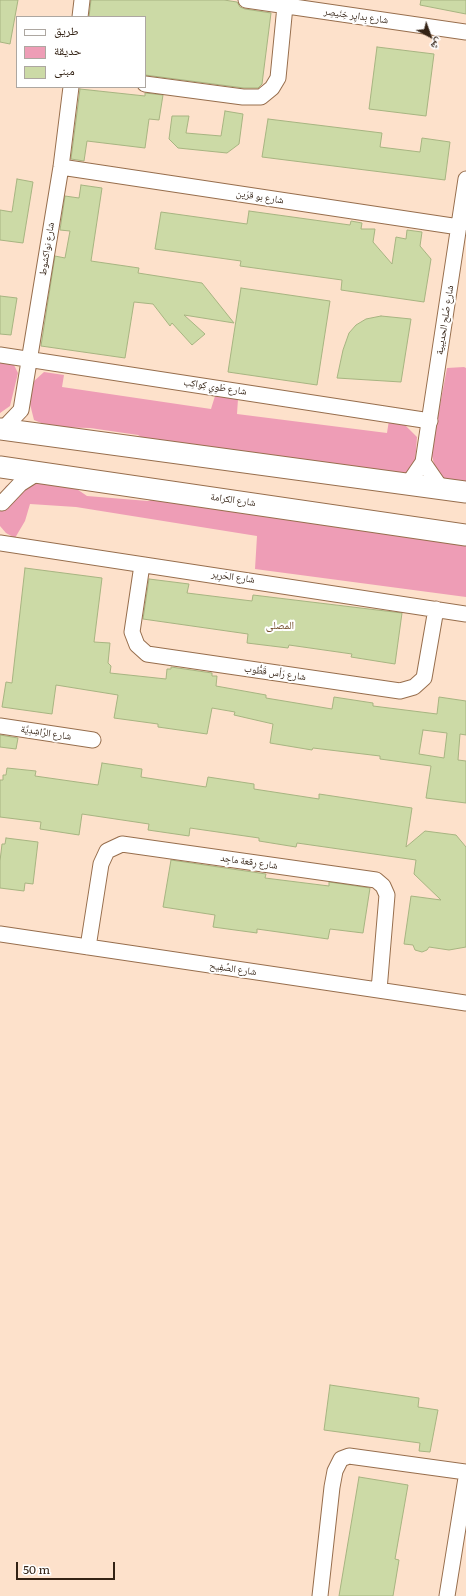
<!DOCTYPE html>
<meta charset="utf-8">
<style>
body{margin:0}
#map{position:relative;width:466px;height:1596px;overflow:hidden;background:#fde1cb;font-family:Literata,"Noto Naskh Arabic",serif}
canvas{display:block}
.legend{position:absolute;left:16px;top:16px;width:130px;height:72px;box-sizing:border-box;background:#fff;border:1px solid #ada7a1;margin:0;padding:5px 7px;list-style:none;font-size:12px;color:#332214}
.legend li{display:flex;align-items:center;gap:8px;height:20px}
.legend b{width:20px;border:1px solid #ada7a1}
.north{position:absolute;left:410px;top:16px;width:40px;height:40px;-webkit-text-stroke:3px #fff;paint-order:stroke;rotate:139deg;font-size:11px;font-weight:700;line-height:16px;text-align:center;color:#332214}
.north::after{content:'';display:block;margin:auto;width:14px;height:18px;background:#332214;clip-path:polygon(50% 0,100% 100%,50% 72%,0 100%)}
.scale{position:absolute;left:16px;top:1562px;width:99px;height:18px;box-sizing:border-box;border:2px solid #332214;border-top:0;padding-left:5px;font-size:12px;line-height:14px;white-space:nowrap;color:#332214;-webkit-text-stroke:3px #fff;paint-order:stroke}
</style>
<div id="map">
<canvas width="466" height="1596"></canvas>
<ul class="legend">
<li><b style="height:5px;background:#fff"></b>طريق</li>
<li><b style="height:11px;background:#ee9db6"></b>حديقة</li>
<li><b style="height:11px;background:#ccdaa6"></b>مبنى</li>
</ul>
<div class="north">ش</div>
<div class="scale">50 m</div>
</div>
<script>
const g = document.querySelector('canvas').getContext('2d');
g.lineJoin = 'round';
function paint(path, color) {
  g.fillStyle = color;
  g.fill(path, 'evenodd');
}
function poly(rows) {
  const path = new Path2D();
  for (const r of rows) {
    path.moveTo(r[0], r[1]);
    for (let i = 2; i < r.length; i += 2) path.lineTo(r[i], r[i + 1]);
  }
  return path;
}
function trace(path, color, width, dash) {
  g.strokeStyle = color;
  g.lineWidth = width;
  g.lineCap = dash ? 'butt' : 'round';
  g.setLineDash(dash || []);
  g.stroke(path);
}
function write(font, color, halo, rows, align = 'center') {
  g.font = font + ' Literata,"Noto Naskh Arabic",serif';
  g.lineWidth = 4;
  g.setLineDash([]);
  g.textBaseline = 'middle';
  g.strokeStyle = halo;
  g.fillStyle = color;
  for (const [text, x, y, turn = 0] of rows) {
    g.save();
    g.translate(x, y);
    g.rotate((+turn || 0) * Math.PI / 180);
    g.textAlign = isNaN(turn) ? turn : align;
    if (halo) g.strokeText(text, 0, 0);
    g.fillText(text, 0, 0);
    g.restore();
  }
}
paint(poly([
 [0,362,14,365,18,373,10,406,0,413],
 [464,367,466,368,466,488,442,481,436,472,431,452,447,368],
 [44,372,64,375,62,387,211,409,215,396,238,399,237,414,387,433,389,420,403,423,417,437,415,465,405,481,151,444,138,435,90,428,51,427,34,420,30,404,33,382],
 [20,479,68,483,87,496,148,501,169,494,466,541,466,597,255,569,257,536,76,507,30,504,25,521,15,538,6,533,0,526,0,496,6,486]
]), '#ee9db6');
const building = poly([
 [0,0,18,0,10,44,0,42,0,0],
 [91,0,224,0,237,2,240,7,245,9,271,13,262,84,258,88,244,88,145,75,145,17,89,17,91,0],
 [421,0,466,0,466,14,420,5,421,0],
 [377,47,434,54,426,116,369,109,377,47],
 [80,89,145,96,145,93,163,95,159,120,149,119,145,148,87,141,84,161,71,159,80,89],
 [225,111,243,114,239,144,227,153,178,148,169,139,172,116,189,116,186,133,221,136,225,111],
 [268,119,382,133,380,147,420,152,422,138,450,142,445,180,262,157,268,119],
 [17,179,33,182,23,243,0,240,0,210,12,212,17,179],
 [81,185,102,188,91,261,139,268,138,273,202,283,234,323,184,315,205,334,192,345,172,323,170,326,153,304,134,302,125,358,41,346,55,256,65,258,70,231,60,230,65,196,79,198,81,185],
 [249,211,350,225,351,221,362,223,361,229,375,229,373,242,392,264,396,237,406,239,407,230,422,232,420,246,431,259,424,302,341,290,342,280,240,266,241,261,155,249,161,212,247,224,249,211],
 [241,288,330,301,317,385,228,372,241,288],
 [0,296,17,298,11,335,0,334,0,296],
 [381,316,411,319,401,382,337,378,343,350,349,333,356,325,366,319,381,316],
 [25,568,102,578,94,642,110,643,108,663,111,666,110,673,166,679,167,669,171,669,171,667,212,673,212,676,217,676,216,686,266,695,266,698,332,709,334,697,373,703,373,706,437,714,439,697,466,701,466,735,460,734,458,760,466,761,466,803,426,798,431,766,380,759,380,756,313,748,312,750,270,743,273,724,234,715,235,712,212,708,207,734,158,727,158,724,114,718,118,695,56,685,52,714,2,707,6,682,12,683,25,568],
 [423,730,447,733,444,758,419,754,423,730],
 [149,579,189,584,187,593,252,601,253,595,402,613,395,664,351,657,352,654,289,645,288,648,247,643,248,634,143,619,149,579],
 [0,735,18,738,16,749,0,747,0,735],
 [102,763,142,769,141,777,206,787,208,777,254,784,254,789,319,799,319,794,412,808,406,847,425,831,456,835,466,847,466,947,449,950,429,947,427,950,422,952,415,950,413,945,404,944,411,896,441,900,414,874,416,860,297,843,296,847,259,841,259,838,190,828,189,836,148,830,149,824,82,814,79,835,40,829,41,822,0,817,0,780,3,780,3,775,6,775,7,768,36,771,35,776,98,785,102,763],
 [6,838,38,842,33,884,25,883,24,891,0,888,0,861,2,844,5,844,6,838],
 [171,860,266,874,265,878,329,886,329,882,370,888,363,933,330,929,328,939,257,929,257,933,213,927,215,915,163,907,171,860],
 [330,1385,419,1398,418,1407,438,1410,430,1452,419,1451,420,1443,324,1430,330,1385],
 [359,1477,408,1485,395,1559,399,1560,393,1596,339,1596,359,1477]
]);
paint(building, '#ccdaa6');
trace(building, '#a7b481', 1);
const minor = poly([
 [246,0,466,32],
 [80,17,82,0],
 [145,84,243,97,261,97,272,88,278,78,285,6],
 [61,167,459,227],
 [0,355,430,421],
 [2,430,21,410,61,167,71,87],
 [423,462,441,488],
 [408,484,423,462,466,179],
 [2,503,20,484,39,472],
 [0,543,466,614],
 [142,565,132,632,137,645,147,654,400,691,414,687,424,678,436,609],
 [0,726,93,740],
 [0,934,466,1003],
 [88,947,101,864,107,851,122,844,376,880,383,886,387,895,379,990],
 [320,1596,332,1487,335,1471,341,1459,349,1456,466,1472],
 [447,1596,466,1478]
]);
const secondary = poly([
 [0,429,466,492],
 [0,467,466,535]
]);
trace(minor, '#976e4d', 17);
trace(secondary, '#976e4d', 23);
trace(minor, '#fff', 15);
trace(secondary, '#fff', 21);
write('10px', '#332214', '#fff', [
 ["شارع بِدايِر خِنَيصِر",356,16,8],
 ["شارع بو قرَين",260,197,9],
 ["شارع نواكشوط",47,249,-81],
 ["شارع صُلح الحديبية",445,320,-81],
 ["شارع طَوِي كِواكِب",215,387,9],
 ["شارع الكرامة",233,500,8],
 ["شارع الحَرِير",233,577,8],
 ["شارع رَأس قَطُّوب",275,673,8],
 ["شارع الرَّاشِدِيَّة",46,733,9],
 ["شارع رِقعة ماجِد",249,862,8],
 ["شارع الصَّفِيح",233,969,8]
]);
write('11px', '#744e2d', '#fff', [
 ["المصلى",280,626]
]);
</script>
